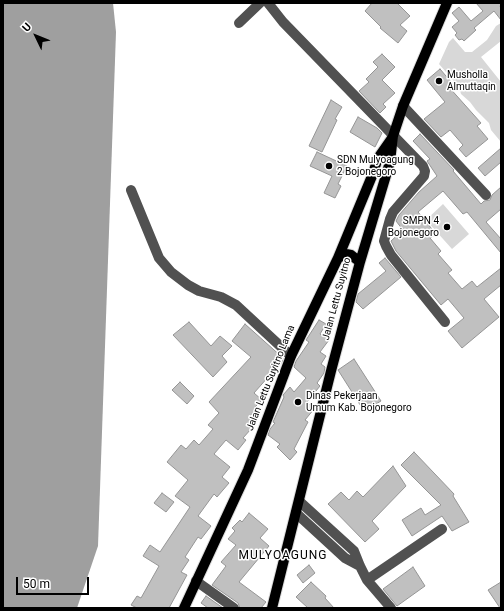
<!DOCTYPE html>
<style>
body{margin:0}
#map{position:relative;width:504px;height:611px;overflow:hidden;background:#fff;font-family:Roboto,sans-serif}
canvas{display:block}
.frame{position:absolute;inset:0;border:4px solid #000;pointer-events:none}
.north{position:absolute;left:16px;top:16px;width:40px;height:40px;-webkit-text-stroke:3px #fff;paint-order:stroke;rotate:313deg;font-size:11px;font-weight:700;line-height:16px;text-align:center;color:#000}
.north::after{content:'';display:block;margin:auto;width:14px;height:18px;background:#000;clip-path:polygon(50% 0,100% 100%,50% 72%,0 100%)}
.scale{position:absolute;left:16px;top:577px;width:73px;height:18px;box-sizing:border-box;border:2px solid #000;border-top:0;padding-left:5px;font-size:12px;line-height:14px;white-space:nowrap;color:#000;-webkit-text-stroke:3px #fff;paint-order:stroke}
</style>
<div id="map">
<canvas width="504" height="611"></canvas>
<div class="frame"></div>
<div class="north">U</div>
<div class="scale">50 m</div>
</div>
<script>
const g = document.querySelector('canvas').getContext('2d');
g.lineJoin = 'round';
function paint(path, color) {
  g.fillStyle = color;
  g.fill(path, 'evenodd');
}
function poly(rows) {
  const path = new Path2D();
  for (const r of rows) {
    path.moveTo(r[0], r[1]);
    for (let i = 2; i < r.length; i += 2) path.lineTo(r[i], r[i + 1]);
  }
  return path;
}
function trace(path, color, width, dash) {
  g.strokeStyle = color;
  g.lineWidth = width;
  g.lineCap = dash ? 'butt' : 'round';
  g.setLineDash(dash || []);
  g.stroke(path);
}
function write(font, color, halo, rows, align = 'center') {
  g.font = font + ' Roboto,sans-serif';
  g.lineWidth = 3;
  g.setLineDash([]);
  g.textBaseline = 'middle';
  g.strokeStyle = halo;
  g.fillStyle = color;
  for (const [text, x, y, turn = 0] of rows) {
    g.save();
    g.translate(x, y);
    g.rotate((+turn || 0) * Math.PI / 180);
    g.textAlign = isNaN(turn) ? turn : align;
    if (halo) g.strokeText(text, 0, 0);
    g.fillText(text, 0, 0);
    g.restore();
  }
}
paint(poly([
 [501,23,501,41,481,57,501,82,501,142,491,130,489,123,476,110,470,102,461,94,459,87,439,64,449,42,453,38,465,52,472,52,487,40,496,26],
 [443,204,469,234,452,249,426,220]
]), '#d8d8d8');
paint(poly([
 [3,3,113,3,116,32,98,546,77,608,3,608]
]), '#9f9f9f');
const building = poly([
 [372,3,397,3,410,16,400,25,407,31,398,43,380,28,381,27,365,11,372,3],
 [476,3,501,3,500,7,501,8,501,20,494,11,474,28,476,30,464,41,462,39,459,40,455,35,457,33,452,27,459,21,452,13,459,7,471,21,483,11,476,3],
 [382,54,395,67,382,80,395,93,383,104,386,107,380,113,359,91,369,82,366,79,378,67,373,62,382,54],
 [440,69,452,83,448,86,481,123,477,126,488,139,466,157,459,149,463,145,450,130,441,137,424,119,445,102,427,80,440,69],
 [331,100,342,107,335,119,337,120,322,152,309,146,331,100],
 [358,117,377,128,382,133,375,147,350,132,358,117],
 [420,134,454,170,453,171,481,204,484,201,490,200,492,195,501,187,501,209,486,222,501,239,501,253,467,212,463,214,443,191,418,212,436,234,430,238,441,251,438,254,452,270,448,273,462,289,472,281,477,287,501,268,501,285,484,299,499,317,462,348,448,331,464,318,448,299,441,305,396,251,391,241,403,230,396,221,399,215,419,192,437,176,427,161,430,159,413,141,420,134],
 [501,148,501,162,485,176,478,168,501,148],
 [317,152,347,166,338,184,341,186,335,198,324,193,332,176,310,166,317,152],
 [385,258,401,277,363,309,356,302,358,294,386,271,379,263,385,258],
 [319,320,326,324,320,334,329,340,320,352,326,356,321,364,325,367,324,373,317,383,320,386,307,402,314,409,305,420,308,422,294,449,297,452,290,460,277,447,280,444,268,435,270,429,275,423,273,422,284,397,283,395,290,387,294,392,306,378,294,367,296,361,309,342,306,340,319,320],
 [189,322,211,346,220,336,232,346,222,356,227,362,213,377,173,335,189,322],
 [245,324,283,358,282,362,271,378,269,376,254,393,262,400,255,407,257,408,250,416,253,419,247,425,251,429,243,438,246,440,238,450,226,440,214,454,230,467,222,477,229,483,217,497,214,494,198,516,211,526,201,539,198,537,185,557,189,560,181,572,187,575,169,608,137,608,131,605,137,596,141,598,159,566,143,556,150,545,160,552,190,507,175,496,188,480,167,462,181,445,186,449,194,440,199,445,213,429,208,425,219,413,209,402,251,357,232,341,245,324],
 [354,359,381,401,364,411,338,370,354,359],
 [180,382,194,396,187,404,172,390,180,382],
 [414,452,454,494,453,496,469,522,452,531,442,516,412,536,402,520,421,508,425,515,441,505,401,465,414,452],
 [393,466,406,486,372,521,379,529,365,542,328,504,341,492,349,500,357,491,363,497,393,466],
 [162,493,174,502,166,512,154,503,162,493],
 [249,513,268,529,260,538,269,546,239,582,266,602,261,608,240,608,238,603,212,585,226,566,221,562,236,545,228,539,235,531,232,528,240,520,242,522,249,513],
 [309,565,315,573,303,583,297,575,309,565],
 [413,567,425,586,397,606,383,589,413,567],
 [311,582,326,596,325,598,334,608,308,608,296,597,311,582],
 [501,582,501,608,500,608,488,590,501,582],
 [206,596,223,608,208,608,201,603,206,596]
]);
paint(building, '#c0c0c0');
trace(building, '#959595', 1);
const major = poly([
 [338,258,346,254,351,255,360,262],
 [184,608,248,470,291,356,338,258,372,176,378,158,392,138],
 [272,608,331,371,360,262,390,162,393,136,403,106,447,3]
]);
trace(major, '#dbdbdb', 12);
trace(poly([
 [268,3,283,22,423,166,425,171,424,176,393,212,390,219,384,241,386,246,391,255,445,322],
 [239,23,260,3],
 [403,106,486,195],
 [131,190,159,258,171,272,188,285,199,291,221,297,236,305,291,356],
 [299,501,354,551,360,566,367,580,391,608],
 [296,513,345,558,360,566],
 [367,580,442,529],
 [196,581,234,608]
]), '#515151', 10);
trace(major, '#000', 10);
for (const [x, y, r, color] of [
 [439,81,4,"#000"],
 [329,166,4,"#000"],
 [447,227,4,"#000"],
 [298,402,4,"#000"]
]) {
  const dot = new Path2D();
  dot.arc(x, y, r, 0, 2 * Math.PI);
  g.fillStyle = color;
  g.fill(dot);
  trace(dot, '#fff', 1.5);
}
write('10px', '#000', '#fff', [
 ["Musholla",447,75],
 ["Almuttaqin",447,87],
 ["SDN Mulyoagung",337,160],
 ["2 Bojonegoro",337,172],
 ["SMPN 4",439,221,"right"],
 ["Bojonegoro",439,233,"right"],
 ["Dinas Pekerjaan",306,396],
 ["Umum Kab. Bojonegoro",306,408]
], 'left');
write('10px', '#000', '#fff', [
 ["Jalan Lettu Suyitno",337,299,-75],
 ["Jalan Lettu Suyitno Lama",271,378,-68]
]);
g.letterSpacing = '1px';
write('12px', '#000', '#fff', [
 ["MULYOAGUNG",283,556]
]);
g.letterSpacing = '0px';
</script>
